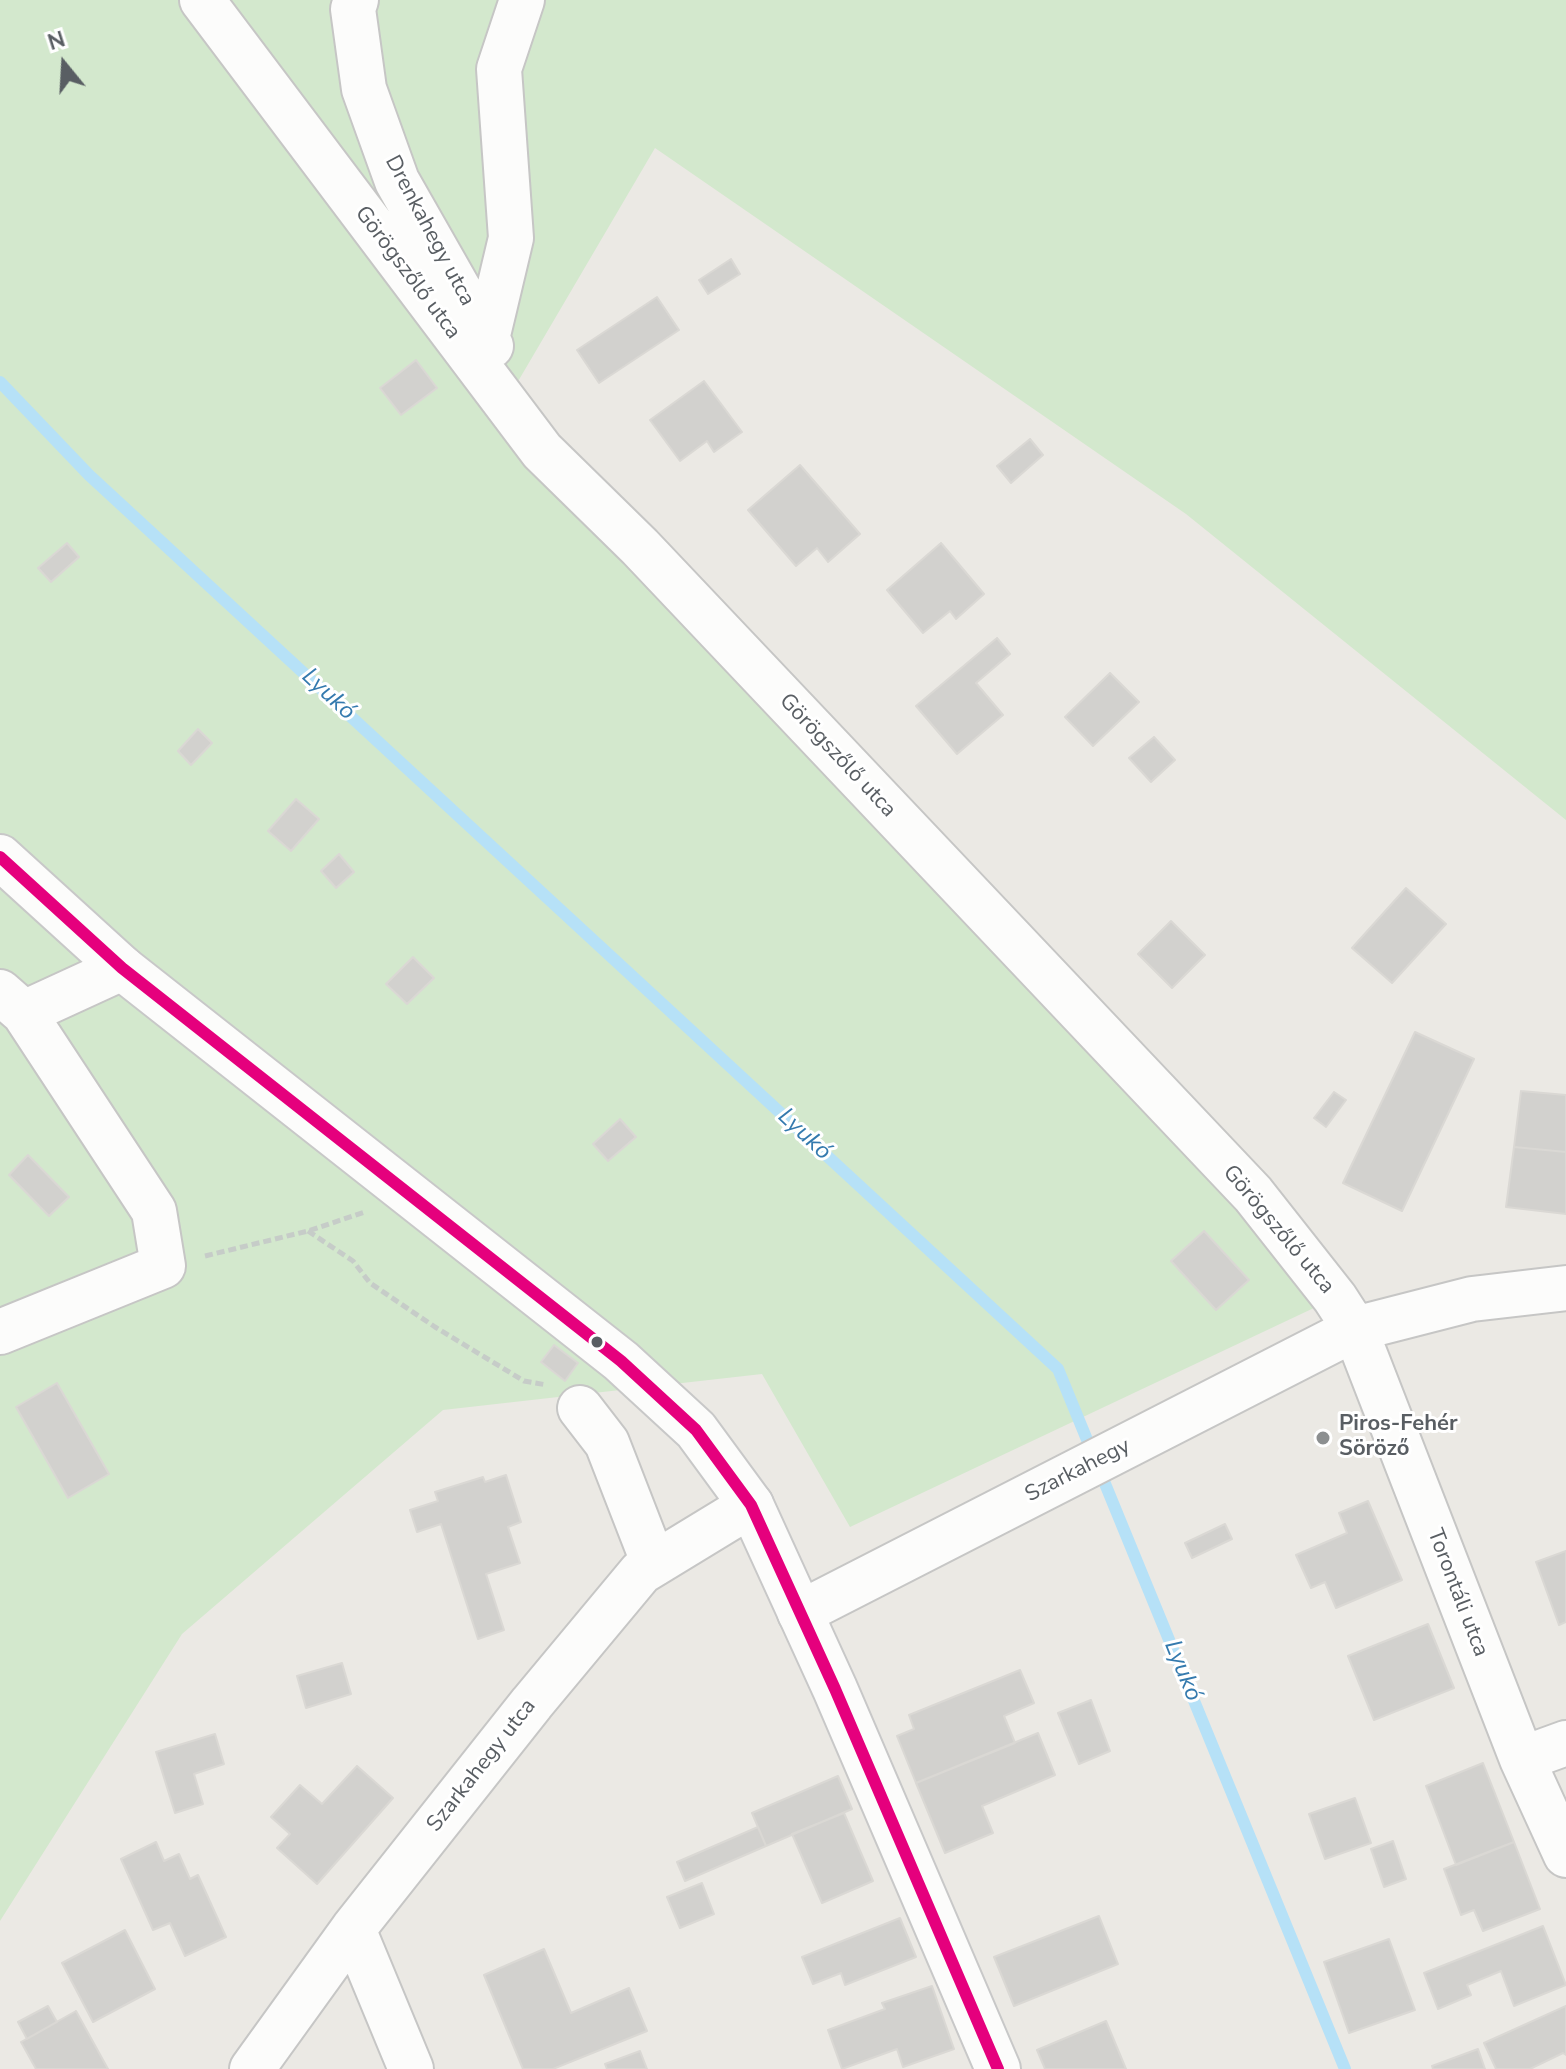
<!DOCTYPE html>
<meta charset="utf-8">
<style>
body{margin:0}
#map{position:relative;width:1566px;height:2069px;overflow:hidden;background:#ebe9e4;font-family:"Nunito Sans",sans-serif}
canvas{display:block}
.north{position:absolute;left:24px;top:24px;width:80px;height:80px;-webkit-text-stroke:6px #fff;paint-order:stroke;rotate:342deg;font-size:22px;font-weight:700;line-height:32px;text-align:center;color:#595e63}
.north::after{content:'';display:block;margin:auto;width:28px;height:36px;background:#595e63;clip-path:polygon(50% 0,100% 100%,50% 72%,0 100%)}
</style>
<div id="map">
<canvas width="1566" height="2069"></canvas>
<div class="north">N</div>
</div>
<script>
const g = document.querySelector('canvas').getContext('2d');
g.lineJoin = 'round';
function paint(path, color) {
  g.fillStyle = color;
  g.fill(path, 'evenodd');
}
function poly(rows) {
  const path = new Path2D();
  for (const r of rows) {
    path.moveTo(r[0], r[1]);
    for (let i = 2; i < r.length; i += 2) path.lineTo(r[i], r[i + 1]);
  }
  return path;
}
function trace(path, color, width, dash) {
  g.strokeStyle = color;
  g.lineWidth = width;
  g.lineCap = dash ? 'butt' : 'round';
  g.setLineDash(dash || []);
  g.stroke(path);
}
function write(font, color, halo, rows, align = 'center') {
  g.font = font + ' "Nunito Sans",sans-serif';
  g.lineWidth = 6;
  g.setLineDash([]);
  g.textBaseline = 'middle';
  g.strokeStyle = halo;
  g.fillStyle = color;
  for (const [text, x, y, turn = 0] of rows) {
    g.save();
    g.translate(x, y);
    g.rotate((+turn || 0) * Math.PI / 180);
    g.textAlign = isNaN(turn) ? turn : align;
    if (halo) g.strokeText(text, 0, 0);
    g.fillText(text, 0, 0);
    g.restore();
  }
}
paint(poly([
 [0,0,1566,0,1566,820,1186,514,655,148,510,395,1335,1298,850,1527,762,1374,443,1410,182,1634,0,1921]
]), '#d3e8cd');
trace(poly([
 [0,382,89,475,1058,1369,1345,2069]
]), '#b6e1f7', 12);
const building = poly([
 [731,259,740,274,708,294,699,280,731,259],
 [657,297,679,330,599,383,577,350,657,297],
 [416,360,437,388,401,415,380,388,416,360],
 [704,381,742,432,714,452,707,441,680,461,650,420,704,381],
 [1030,439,1043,455,1011,483,997,466,1030,439],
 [800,465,860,534,828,562,817,548,796,566,748,510,800,465],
 [67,543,79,557,51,582,38,568,67,543],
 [941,543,984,594,956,619,950,611,923,633,887,590,941,543],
 [997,638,1010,654,976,683,1003,715,957,754,916,706,997,638],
 [1110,673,1139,702,1093,746,1065,717,1110,673],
 [198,729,212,743,191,765,178,751,198,729],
 [1154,737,1175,760,1151,782,1129,758,1154,737],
 [296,799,319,819,291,851,268,831,296,799],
 [339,854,354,872,336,888,321,871,339,854],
 [1406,888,1446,924,1392,983,1352,948,1406,888],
 [1171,921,1205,955,1172,988,1138,954,1171,921],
 [413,957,434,978,407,1004,386,984,413,957],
 [1415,1032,1474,1059,1402,1211,1343,1183,1415,1032],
 [1521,1091,1566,1095,1566,1152,1514,1147,1521,1091],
 [1334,1092,1346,1100,1326,1127,1314,1118,1334,1092],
 [620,1119,636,1137,608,1161,593,1144,620,1119],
 [1514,1147,1566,1152,1566,1214,1506,1207,1514,1147],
 [28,1155,69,1197,49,1216,9,1175,28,1155],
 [1204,1231,1249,1280,1216,1310,1171,1261,1204,1231],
 [554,1345,578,1363,565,1381,541,1362,554,1345],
 [57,1383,109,1474,68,1498,16,1407,57,1383],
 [506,1475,521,1522,508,1527,520,1563,486,1574,504,1630,478,1639,441,1524,417,1532,410,1510,438,1501,435,1492,483,1477,485,1482,506,1475],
 [1368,1501,1402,1580,1336,1608,1325,1582,1311,1588,1296,1555,1347,1533,1339,1513,1368,1501],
 [1225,1524,1232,1539,1192,1558,1185,1543,1225,1524],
 [1566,1551,1566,1622,1559,1625,1536,1562,1566,1551],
 [1428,1624,1454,1688,1374,1720,1348,1656,1428,1624],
 [342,1663,351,1694,306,1708,297,1676,342,1663],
 [1020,1670,1034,1703,1004,1716,1015,1743,916,1783,897,1736,914,1729,909,1715,1020,1670],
 [1091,1700,1110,1751,1079,1764,1058,1713,1091,1700],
 [1038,1733,1055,1775,982,1806,993,1833,945,1853,916,1783,1038,1733],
 [215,1734,224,1764,194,1774,203,1804,175,1813,156,1752,215,1734],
 [1483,1763,1514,1842,1456,1865,1426,1786,1483,1763],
 [357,1766,393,1798,317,1884,277,1848,290,1834,271,1817,300,1785,322,1804,357,1766],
 [838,1776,852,1809,766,1846,752,1813,838,1776],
 [1355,1798,1371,1843,1325,1859,1309,1814,1355,1798],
 [844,1813,873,1881,822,1903,792,1834,844,1813],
 [758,1827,766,1846,685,1881,677,1862,758,1827],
 [1393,1841,1406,1879,1384,1887,1371,1849,1393,1841],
 [156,1842,164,1861,179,1854,190,1879,198,1875,226,1937,185,1956,170,1923,153,1930,121,1859,156,1842],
 [1514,1842,1540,1909,1483,1931,1474,1910,1461,1915,1444,1869,1514,1842],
 [702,1883,714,1914,680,1928,667,1897,702,1883],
 [1099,1916,1118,1964,1014,2006,994,1957,1099,1916],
 [900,1918,916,1957,845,1985,841,1973,813,1984,802,1957,900,1918],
 [1543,1926,1566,1985,1514,2006,1501,1971,1467,1985,1471,1995,1438,2009,1424,1973,1543,1926],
 [125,1930,155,1989,93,2022,62,1963,125,1930],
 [1389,1939,1415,2010,1349,2033,1324,1962,1389,1939],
 [544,1949,571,2013,629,1988,647,2031,553,2069,523,2069,484,1975,544,1949],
 [932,1986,954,2049,903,2067,897,2049,842,2069,828,2030,885,2009,882,2003,932,1986],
 [48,2006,57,2022,27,2039,18,2022,48,2006],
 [1566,2006,1566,2055,1563,2053,1530,2069,1496,2069,1484,2043,1566,2006],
 [76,2011,108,2069,36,2069,21,2042,76,2011],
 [1106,2021,1126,2069,1045,2069,1037,2050,1106,2021],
 [1478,2049,1485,2069,1433,2069,1432,2066,1478,2049],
 [640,2051,647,2069,607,2069,605,2064,640,2051]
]);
paint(building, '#d2d1ce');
trace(building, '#dad8d4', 2);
const street = poly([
 [202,0,542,451,640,547,1253,1194,1335,1298,1355,1329,1522,1759,1566,1855],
 [356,0,353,9,364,89,397,181,491,346],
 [487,339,511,238,499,69,522,0],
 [0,992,24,1013,154,1211,163,1266,0,1332],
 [24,1013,122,968],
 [580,1408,607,1443,654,1564],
 [800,1613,1355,1329,1472,1299,1566,1288],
 [1522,1759,1566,1743],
 [353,1929,411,2069],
 [252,2069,353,1929,532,1703,641,1572,751,1505]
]);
const secondary = poly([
 [0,857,122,968,621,1361,696,1430,751,1505,835,1689,998,2069]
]);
trace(street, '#c6c6c5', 48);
trace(secondary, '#c8c8c8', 48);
trace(poly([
 [308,1231,353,1261,370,1283,435,1327,524,1381,547,1385],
 [205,1256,308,1231,365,1212]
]), '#c6ccc8', 5, [8, 4]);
trace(street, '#fcfcfb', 44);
trace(secondary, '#fcfcfb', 44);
trace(poly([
 [0,857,122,968,621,1361,696,1430,751,1505,835,1689,998,2069]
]), '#e5007d', 12);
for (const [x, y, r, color] of [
 [597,1342,7,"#595e63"],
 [1323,1438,8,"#8c8f90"]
]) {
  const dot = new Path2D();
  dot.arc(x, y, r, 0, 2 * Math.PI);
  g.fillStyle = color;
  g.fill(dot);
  trace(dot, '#fff', 3);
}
write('22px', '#595e63', '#fff', [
 ["Drenkahegy utca",429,231,62],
 ["Görögszőlő utca",407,273,53],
 ["Görögszőlő utca",837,756,47],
 ["Görögszőlő utca",1278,1230,50],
 ["Szarkahegy",1078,1471,-27],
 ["Torontáli utca",1457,1593,69],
 ["Szarkahegy utca",482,1766,-52]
]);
write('bold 22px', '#595e63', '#fff', [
 ["Piros-Fehér",1339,1425],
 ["Söröző",1339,1450]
], 'left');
write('italic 24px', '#347aae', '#fff', [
 ["Lyukó",328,695,43],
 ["Lyukó",804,1135,43],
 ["Lyukó",1182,1671,68]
]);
</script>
